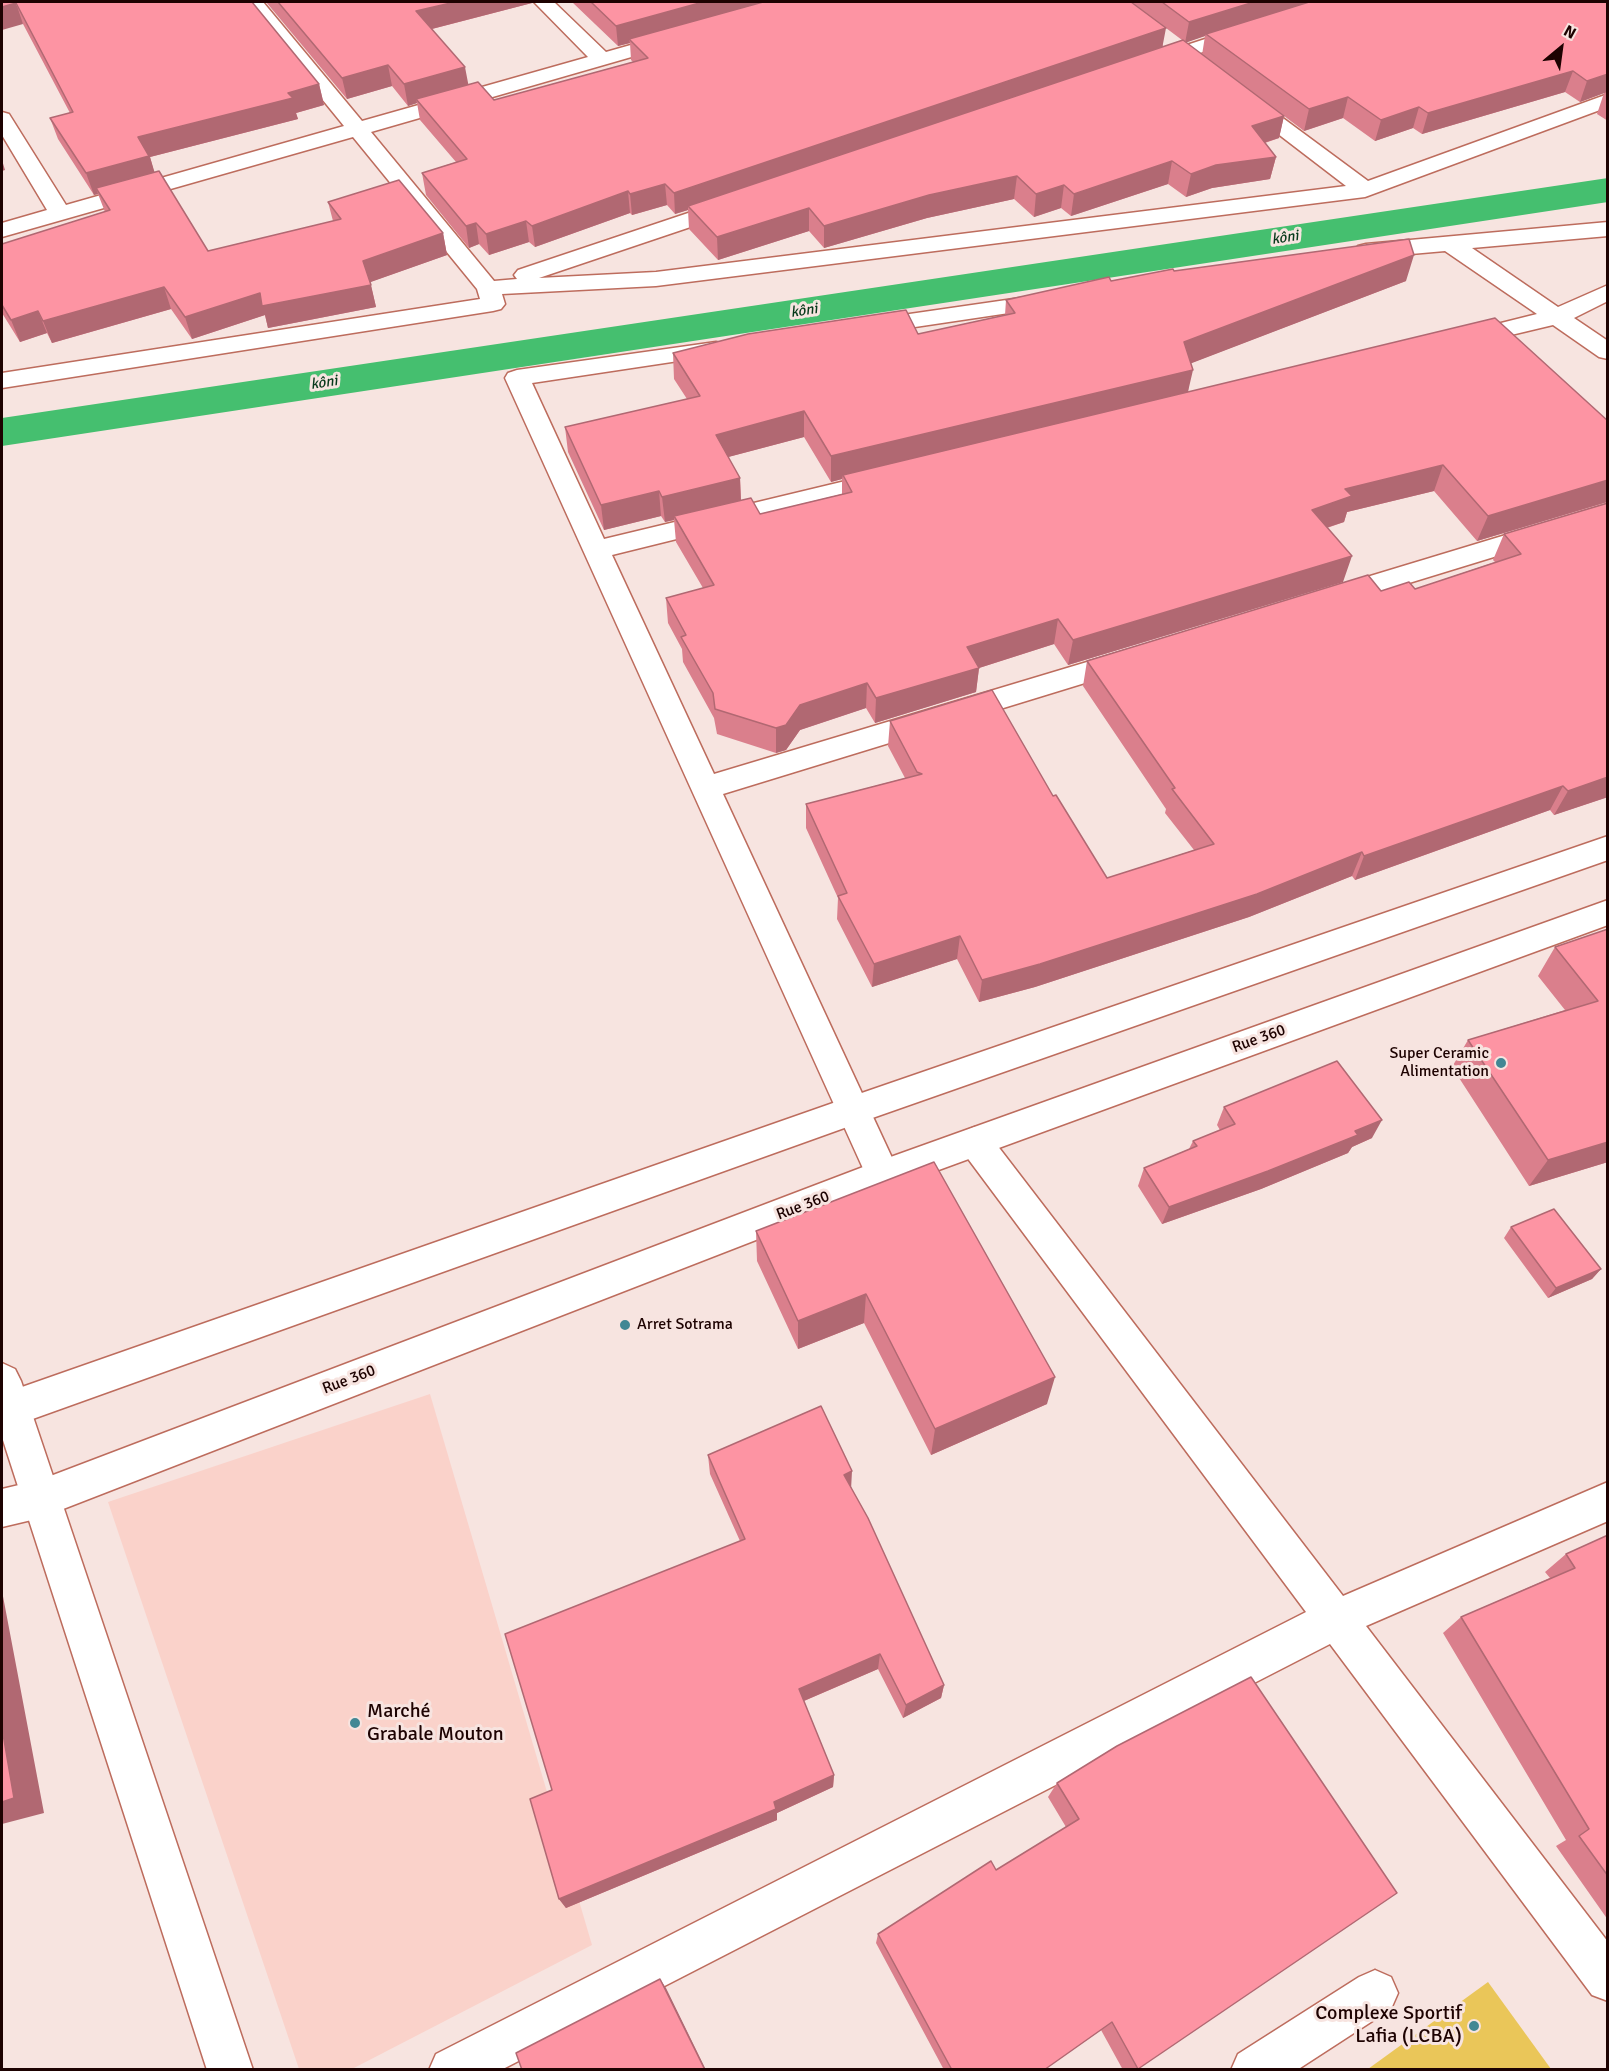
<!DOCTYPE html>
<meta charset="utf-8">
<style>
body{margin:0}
#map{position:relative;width:1609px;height:2071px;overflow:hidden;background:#f7e4e0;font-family:Signika,sans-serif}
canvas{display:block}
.frame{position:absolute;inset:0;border:3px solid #1d0201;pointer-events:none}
.north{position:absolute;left:1531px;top:18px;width:60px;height:60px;-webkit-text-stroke:4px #f7e4e0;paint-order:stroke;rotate:29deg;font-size:16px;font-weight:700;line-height:24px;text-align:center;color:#1d0201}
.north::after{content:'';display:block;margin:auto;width:21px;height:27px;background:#1d0201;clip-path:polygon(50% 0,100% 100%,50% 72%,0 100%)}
</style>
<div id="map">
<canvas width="1609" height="2071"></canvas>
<div class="frame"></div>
<div class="north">N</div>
</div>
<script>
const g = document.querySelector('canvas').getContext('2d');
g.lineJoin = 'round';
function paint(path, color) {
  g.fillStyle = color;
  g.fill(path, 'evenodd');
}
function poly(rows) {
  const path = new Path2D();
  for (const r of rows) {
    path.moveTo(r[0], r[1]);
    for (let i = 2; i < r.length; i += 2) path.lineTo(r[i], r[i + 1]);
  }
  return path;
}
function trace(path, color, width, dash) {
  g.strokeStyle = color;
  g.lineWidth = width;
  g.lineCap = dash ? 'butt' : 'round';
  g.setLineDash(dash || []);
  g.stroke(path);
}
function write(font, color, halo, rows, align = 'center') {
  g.font = font + ' Signika,sans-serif';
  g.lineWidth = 6;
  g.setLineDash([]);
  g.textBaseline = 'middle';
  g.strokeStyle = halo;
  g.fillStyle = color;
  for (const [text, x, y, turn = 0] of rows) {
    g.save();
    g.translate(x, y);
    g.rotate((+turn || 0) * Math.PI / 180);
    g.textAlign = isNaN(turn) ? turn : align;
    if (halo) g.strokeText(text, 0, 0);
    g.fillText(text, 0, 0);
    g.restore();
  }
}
paint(poly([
 [430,1394,592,1945,352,2069,299,2069,108,1502]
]), '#fad2ca');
paint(poly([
 [1488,1982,1551,2069,1368,2069]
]), '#eac659');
paint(poly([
 [1608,178,1608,202,2,446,2,418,1608,178]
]), '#45bf6f');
const street = poly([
 [243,2,263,2,362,121,588,57,534,2,554,2,606,52,673,33,680,35,683,39,680,43,371,132,494,281,517,279,514,275,518,270,730,199,738,201,741,206,738,211,539,278,656,272,1346,186,1239,104,1236,100,1239,96,1246,94,1253,96,1368,181,1608,94,1608,107,1365,197,656,286,502,294,505,304,501,309,493,311,2,388,2,373,480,299,477,289,353,137,2,237,2,223,47,210,2,135,2,112,9,114,66,205,344,126,243,2],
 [1248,25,1255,27,1258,31,1255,35,1151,69,1144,67,1141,63,1144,59,1248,25],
 [1608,222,1608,236,1472,248,1558,307,1608,285,1608,301,1574,318,1608,341,1608,359,1599,357,1553,325,1465,346,1457,344,1453,339,1457,334,1537,314,1445,251,1366,258,1358,256,1355,251,1358,246,1366,244,1608,222],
 [1048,294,1056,296,1060,301,1056,306,868,334,860,332,856,327,860,322,868,320,1048,294],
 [716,342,725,344,728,349,725,354,532,383,604,539,887,471,896,473,900,479,896,485,887,487,612,555,714,774,1127,650,1137,653,1141,660,1137,667,723,794,900,1175,895,1186,883,1190,871,1186,866,1175,505,378,508,373,517,370,716,342],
 [1608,504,1608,522,1334,606,1324,604,1320,597,1324,590,1608,504],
 [975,1127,987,1132,1343,1596,1608,1482,1608,1521,1366,1626,1608,1942,1608,2001,1592,1995,1330,1644,501,2070,429,2070,436,2054,1306,1612,963,1152,958,1142,963,1132,975,1127],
 [2,1363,15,1369,21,1381,253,2070,207,2070,2,1437,2,1363],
 [1375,1970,1391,1977,1398,1993,1391,2009,1297,2070,1231,2070,1238,2054,1359,1977,1375,1970]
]);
const secondary = poly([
 [1608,836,1608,860,861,1122,2,1430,2,1394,853,1096,1608,836],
 [1608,900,1608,925,895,1186,40,1518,2,1527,2,1489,40,1480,871,1164,1608,900]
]);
trace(street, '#bd6c5d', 3);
trace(secondary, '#bd6c5d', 3);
paint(street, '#fff');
paint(secondary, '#fff');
paint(poly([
 [2,2,319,84,324,105,296,113,298,119,150,157,154,172,208,251,333,221,328,202,443,233,447,255,370,282,376,307,268,328,265,315,192,339,171,309,52,343,47,333,20,342,2,313,2,244,105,212,98,194,94,195,58,139,50,118,70,113,23,24],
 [266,2,533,2,532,3,432,29,468,85,494,100,633,62,631,60,630,43,618,46,572,2,1608,2,1608,121,1597,114,1604,93,1580,102,1565,92,1422,134,1413,128,1375,141,1343,118,1304,131,1263,100,1284,116,1279,138,1265,143,1276,157,1270,179,1212,188,1186,197,1168,184,1071,216,1061,208,1034,217,1014,199,927,218,824,248,809,231,718,260,689,229,688,210,675,214,667,205,632,215,630,213,535,247,529,242,489,255,479,244,469,248,426,195,422,173,456,162,420,120,417,103,408,106,392,86,347,99],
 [1158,22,1182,40,1163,47],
 [1205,36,1202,55,1186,42],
 [1174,271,1406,281,1191,363,1188,392,1608,421,1608,502,1477,541,1434,491,1347,512,1344,522,1327,528,1343,582,1068,665,1054,644,979,668,976,692,875,723,866,708,800,730,786,750,776,753,717,734,714,718,683,662,682,649,668,623,666,598,703,588,676,542,674,520,665,522,661,516,604,530,568,452,565,427,687,399,674,379,673,353,918,334,1005,315,1006,300,1111,281],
 [804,437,831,482,842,479,842,494,760,514,741,500,740,478,728,457],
 [1608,503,1608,797,1554,815,1550,810,1355,880,1352,876,1249,917,1035,987,979,1002,957,959,872,987,837,919,838,898,806,828,806,804,905,778,888,746,890,721,1053,796,1107,878,1194,850,1165,813,1166,809,1083,686,1087,661,1381,591,1415,589,1495,562,1493,560,1504,534],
 [1608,929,1608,1162,1529,1186,1452,1067,1468,1040,1565,1010,1538,976,1555,947],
 [1224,1107,1372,1138,1352,1147,1348,1153,1261,1189,1162,1224,1138,1186,1144,1168,1189,1149,1193,1141,1220,1130,1217,1125],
 [934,1162,1047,1404,931,1455,864,1323,798,1349,757,1261,756,1231],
 [1511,1227,1601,1269,1592,1279,1548,1298,1504,1238],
 [708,1455,851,1487,944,1685,941,1698,903,1718,878,1669,804,1701,834,1775,833,1787,777,1813,777,1820,566,1908,559,1899,552,1790,740,1541,710,1474],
 [1608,1535,1608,1920,1556,1846,1566,1840,1443,1633,1461,1617,1550,1578,1545,1572,1566,1554],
 [1117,1746,1138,2069,1123,2070,1101,2030,1044,2070,944,2070,876,1943,878,1934,996,1870,1066,1827,1048,1797,1057,1783]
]), '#da7f8c');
paint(poly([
 [455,2,533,2,532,3,420,32,416,11],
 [703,2,778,2,629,39,630,43,618,46,616,26],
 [1254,2,1316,2,1206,34,1205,36,1185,43,1189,22],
 [16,3,23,24,2,30,2,7],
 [1166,28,1162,49,688,206,688,210,675,214,674,193],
 [388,65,392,86,347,99,342,78],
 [465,67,469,88,416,99,417,103,408,106,404,84],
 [1573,71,1565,92,1422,134,1428,113],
 [1608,74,1607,92,1580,102,1587,81],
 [319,84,324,105,296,113,298,119,150,157,156,177,96,188,98,194,94,195,86,173,138,137],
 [1348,97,1343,118,1304,131,1309,109],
 [1419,107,1413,128,1375,141,1381,120],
 [1284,116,1279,138,1247,148,1252,126],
 [1276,157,1270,179,1212,188,1186,197,1191,174,1216,165],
 [2,160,5,170,2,171],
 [1172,161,1168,184,1071,216,1074,194],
 [1017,176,1014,199,927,218,824,248,824,226,929,195],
 [665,184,667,205,632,215,630,194],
 [1064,185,1061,208,1034,217,1036,194],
 [628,191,630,213,535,247,532,226],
 [809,208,809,231,718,260,717,237],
 [526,221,529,242,489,255,486,234],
 [476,223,479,244,469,248,466,226],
 [443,233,447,255,368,283,363,261],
 [1414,255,1406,281,1179,368,1184,342],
 [371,285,376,307,268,328,265,315,192,339,185,317,260,293],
 [164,287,171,309,52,343,43,321],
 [38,311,47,333,20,342,11,320],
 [1193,370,1187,396,843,475,842,479,831,482,831,456],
 [804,411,804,437,717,460,716,435],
 [1443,465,1434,491,1347,512,1344,522,1304,535,1312,510,1345,489],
 [740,478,741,504,674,516,674,520,665,522,662,497],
 [1608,480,1607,502,1477,541,1488,516],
 [659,491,661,516,604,530,601,505],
 [1352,556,1343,582,1068,665,1073,640],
 [1058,619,1054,644,979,668,976,692,875,723,876,698,967,647],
 [867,683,866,708,800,730,786,750,776,753,776,728,800,705],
 [1608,777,1608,797,1554,815,1568,791],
 [1563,786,1550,810,1355,880,1364,856],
 [1362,852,1352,876,1249,917,1035,987,979,1002,982,980],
 [960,936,957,959,872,987,874,964],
 [1382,1120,1372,1138,1352,1147,1348,1153,1261,1189,1162,1224,1169,1207],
 [1608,1142,1608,1162,1529,1186,1548,1160],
 [1601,1269,1592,1279,1548,1298,1556,1288],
 [866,1294,864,1323,798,1349,798,1321],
 [1055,1377,1047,1404,931,1455,935,1429],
 [852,1471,851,1490,844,1475],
 [2,1591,44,1813,2,1824],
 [880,1654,878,1669,799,1703,799,1689],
 [944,1685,941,1698,903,1718,906,1705],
 [834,1775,833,1787,777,1813,777,1820,566,1908,559,1899],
 [660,1979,666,1988,706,2070,705,2070]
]), '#b16872');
const building = poly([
 [2,2,252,2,319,84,288,93,293,98,138,137,149,156,86,173,50,118,73,112,16,3,2,7,2,2],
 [278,2,455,2,416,11,465,67,404,84,388,65,342,78,278,2],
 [591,2,703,2,616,26,591,2],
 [763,2,1131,2,1166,28,674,193,665,184,630,194,628,191,532,226,526,221,486,234,476,223,466,226,422,173,467,159,416,99,478,82,494,100,648,58,629,39,763,2],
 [1162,2,1254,2,1189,22,1162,2],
 [1309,2,1608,2,1608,74,1587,81,1573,71,1428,113,1419,107,1381,120,1348,97,1309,109,1206,34,1309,2],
 [1183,40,1284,116,1252,126,1276,157,1216,165,1191,174,1172,161,1074,194,1064,185,1036,194,1017,176,929,195,824,226,809,208,717,237,688,206,1183,40],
 [159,171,208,251,341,219,328,202,399,180,443,233,363,261,371,285,262,306,260,293,185,317,164,287,43,321,38,311,11,320,2,305,2,244,110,210,96,188,159,171],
 [1409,239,1414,255,1184,342,1193,370,831,456,804,411,716,435,740,478,662,497,659,491,601,505,565,427,700,396,673,353,748,334,906,310,918,334,1015,313,1006,300,1109,277,1111,281,1173,269,1174,271,1409,239],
 [1495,318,1608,421,1608,480,1488,516,1443,465,1345,489,1352,496,1312,510,1352,556,1073,640,1058,619,967,647,979,668,876,698,867,683,800,705,786,725,776,728,715,709,713,693,681,637,686,635,666,598,714,585,674,516,751,498,760,514,852,492,843,475,1495,318],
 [1608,503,1608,777,1568,791,1563,786,1364,856,1362,852,1257,894,1040,964,982,980,960,936,874,964,838,896,847,893,806,804,922,774,917,772,890,721,992,690,1053,796,1056,795,1107,878,1214,844,1172,789,1175,788,1087,661,1368,575,1381,591,1409,582,1415,589,1521,554,1504,534,1608,503],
 [1608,929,1608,1142,1548,1160,1468,1040,1598,1001,1555,947,1608,929],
 [1337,1061,1382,1120,1355,1131,1358,1135,1268,1171,1169,1207,1144,1168,1197,1146,1193,1141,1235,1124,1224,1107,1337,1061],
 [934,1162,1055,1377,935,1429,866,1294,798,1321,756,1231,934,1162],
 [1554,1209,1601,1269,1556,1288,1511,1227,1554,1209],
 [821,1406,852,1471,844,1475,868,1518,944,1685,906,1705,880,1654,799,1689,834,1775,774,1802,776,1809,559,1899,530,1799,552,1790,505,1634,745,1539,708,1455,821,1406],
 [1608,1535,1608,1876,1579,1836,1589,1829,1461,1617,1575,1568,1566,1554,1608,1535],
 [1251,1677,1397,1893,1138,2069,1112,2022,1044,2070,952,2070,878,1934,991,1861,996,1870,1079,1819,1057,1783,1117,1746,1251,1677],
 [2,1728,14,1798,2,1802,2,1728],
 [660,1979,705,2070,522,2070,516,2053,660,1979]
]);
paint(building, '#fd94a3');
trace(building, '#b16872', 1.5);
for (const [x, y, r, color] of [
 [1501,1063,6,"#428794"],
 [625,1325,6,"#428794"],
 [355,1723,6,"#428794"],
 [1474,2026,6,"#428794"]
]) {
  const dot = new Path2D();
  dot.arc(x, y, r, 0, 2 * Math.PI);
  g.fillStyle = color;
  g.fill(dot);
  trace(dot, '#f7e4e0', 2);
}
write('italic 15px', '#06391a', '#f7e4e0', [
 ["kôni",1285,238,-9],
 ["kôni",804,311,-9],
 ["kôni",324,383,-9]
]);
write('16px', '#1d0201', '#f7e4e0', [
 ["Rue 360",1259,1039,-20],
 ["Rue 360",803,1206,-21],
 ["Rue 360",349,1380,-21]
]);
write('16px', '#1d0201', '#f7e4e0', [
 ["Super Ceramic",1489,1054],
 ["Alimentation",1489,1072],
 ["Arret Sotrama",637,1325,"left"]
], 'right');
write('20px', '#1d0201', '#f7e4e0', [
 ["Marché",367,1712],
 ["Grabale Mouton",367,1735],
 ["Complexe Sportif",1462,2014,"right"],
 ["Lafia (LCBA)",1462,2037,"right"]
], 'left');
</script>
